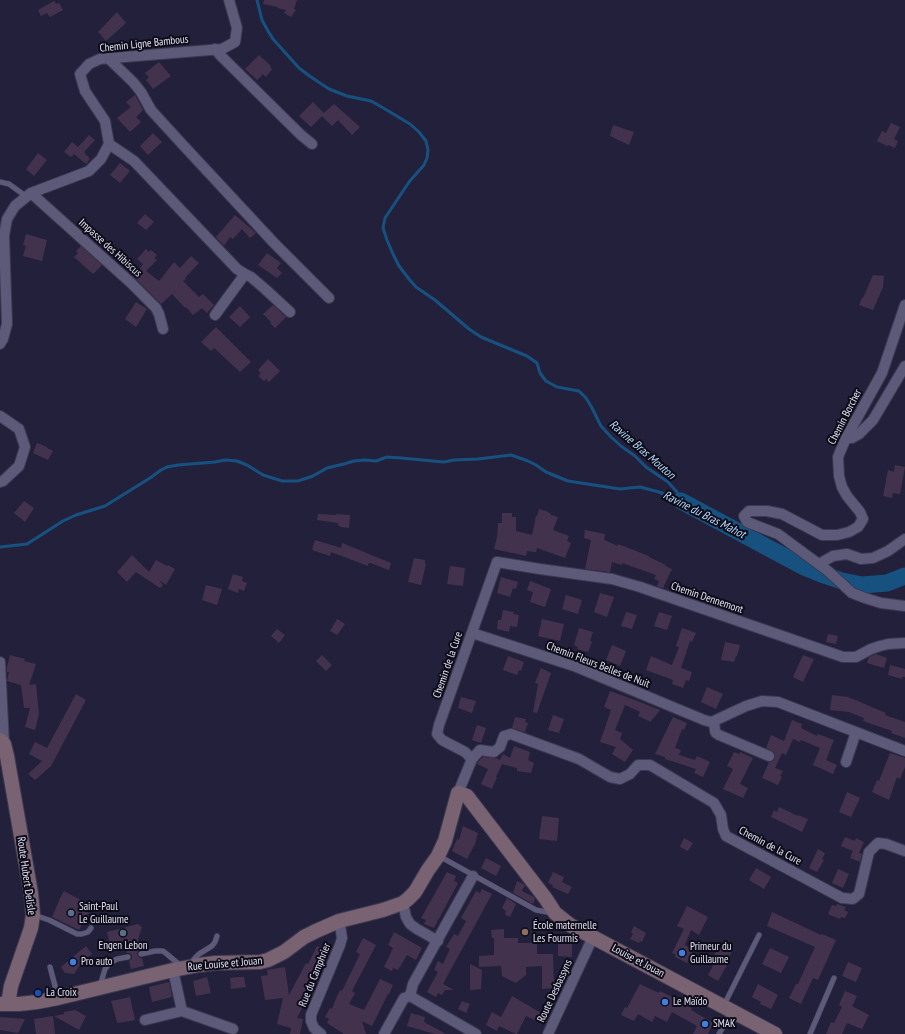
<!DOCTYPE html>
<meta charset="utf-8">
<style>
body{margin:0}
canvas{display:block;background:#23203b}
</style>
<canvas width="905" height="1034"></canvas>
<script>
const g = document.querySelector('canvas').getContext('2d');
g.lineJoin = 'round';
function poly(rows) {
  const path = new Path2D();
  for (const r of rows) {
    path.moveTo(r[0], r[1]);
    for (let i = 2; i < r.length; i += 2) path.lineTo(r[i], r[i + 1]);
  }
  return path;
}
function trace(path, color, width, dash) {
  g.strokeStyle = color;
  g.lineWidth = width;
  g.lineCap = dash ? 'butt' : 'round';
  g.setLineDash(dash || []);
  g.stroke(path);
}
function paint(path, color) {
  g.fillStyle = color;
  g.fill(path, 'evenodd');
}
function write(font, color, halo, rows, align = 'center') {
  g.font = font + ' "PT Sans Narrow",sans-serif';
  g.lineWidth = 4;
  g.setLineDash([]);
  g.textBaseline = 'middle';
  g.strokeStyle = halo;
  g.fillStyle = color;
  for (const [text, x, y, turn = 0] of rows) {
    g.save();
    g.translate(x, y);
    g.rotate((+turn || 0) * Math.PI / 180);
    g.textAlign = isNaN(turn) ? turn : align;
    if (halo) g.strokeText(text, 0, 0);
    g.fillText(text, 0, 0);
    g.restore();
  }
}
trace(poly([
 [257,0,262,20,268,31,273,39,299,68,311,77,329,89,347,96,371,101,380,106,410,124,419,132,426,141,428,150,427,158,424,165,409,182,385,218,383,228,387,240,393,254,399,266,409,279,416,287,435,300,469,329,481,337,527,356,537,363,540,373,546,381,557,387,579,391,586,398,591,406,601,426,611,437,621,446,635,456,646,467,668,482,677,492,681,501],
 [0,547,27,544,63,521,76,515,105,506,150,478,161,470,167,467,178,465,215,462,225,460,237,461,247,465,263,475,282,481,298,481,313,476,327,468,344,464,354,461,365,460,376,461,387,457,401,458,444,462,454,460,478,459,511,455,528,461,536,465,546,472,568,481,620,489,640,487,659,492,681,501]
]), '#165180', 3);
trace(poly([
 [681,501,804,567,821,574,842,581,862,585,887,583,905,576]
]), '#165180', 17);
paint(poly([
 [264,0,297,0,294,9,296,10,291,17,284,13,286,10,277,8,278,7,263,4],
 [54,1,56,4,59,3,63,10,50,17,47,13,41,16,38,10],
 [117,12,126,23,106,41,98,32],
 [259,55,271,66,270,67,272,69,266,77,263,74,257,80,245,69],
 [159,62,171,76,153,89,146,80,149,77,145,73],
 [135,95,143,110,136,117,141,122,130,132,117,118,131,107,126,102],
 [313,102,324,113,334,104,360,127,352,135,338,120,332,126,322,116,311,127,299,116],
 [891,123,900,127,894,139,898,141,895,148,888,145,887,146,877,141,882,131,886,133],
 [613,125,634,132,629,145,610,136],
 [153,133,162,142,148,155,140,146],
 [89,135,95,140,84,152,90,159,86,164,74,154,71,157,64,152,72,142,78,147],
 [38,153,47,160,34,176,26,169],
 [120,163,130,171,120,183,110,175],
 [145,214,154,222,146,230,137,223],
 [235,215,256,233,250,238,242,229,233,239,230,237,224,246,216,237],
 [26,234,47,240,42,261,23,256,26,246,23,245],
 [81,246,102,265,93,274,74,257,78,253,76,251],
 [146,249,149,252,151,250,157,255,154,258,157,260,146,271,159,281,174,262,180,268,191,256,199,263,185,278,186,279,183,281,199,297,203,294,214,305,207,313,202,308,193,315,186,307,185,308,172,294,161,304,134,277,143,264,137,259],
 [267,253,281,263,277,268,282,273,277,278,258,265],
 [873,275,884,276,883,287,873,310,859,305,862,298,863,298],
 [136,302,147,309,136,327,125,319],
 [273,305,286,317,275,328,270,323,271,322,263,314],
 [240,306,250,317,240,327,229,317],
 [216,327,251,362,240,372,226,359,214,348,211,351,201,342],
 [268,359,280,371,269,382,266,379,264,381,258,376,261,373,258,370],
 [37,443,47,447,47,448,53,451,48,460,33,453],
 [895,465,905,467,900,494,893,493,892,498,883,496,888,470,894,472],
 [24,501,34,508,25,522,14,513],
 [539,509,549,512,549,513,551,514,551,515,558,517,553,530,569,536,567,541,571,543,565,558,537,548,536,552,527,551,526,556,494,549,497,537,498,523,502,523,502,513,512,513,512,517,516,517,516,531,532,535,536,516,537,516],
 [318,514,336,515,336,514,350,515,349,528,341,527,338,525,338,523,317,520],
 [585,530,605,534,604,540,618,546,618,544,649,556,649,557,666,565,665,566,672,569,663,588,657,586,659,581,654,579,656,575,622,563,622,565,612,562,610,572,585,569,591,540,584,538],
 [315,540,341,548,342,543,391,563,389,570,370,563,368,564,368,566,331,552,330,556,312,550],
 [132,555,149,572,156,560,167,566,168,565,175,569,166,585,159,580,163,585,160,588,136,572,127,582,117,572],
 [414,558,425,560,425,564,426,564,421,585,408,582],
 [450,566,465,568,463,586,447,584],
 [233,574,243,577,242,581,247,583,244,591,239,589,238,593,228,589],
 [501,577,518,582,516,589,513,588,510,597,497,593],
 [530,581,551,589,545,607,530,602,533,592,527,590],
 [206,585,222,589,217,605,202,600],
 [600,593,614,597,607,617,594,612],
 [566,595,582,600,578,614,562,609],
 [503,610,514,612,513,614,519,615,517,627,510,626,509,632,497,629,498,620,501,620],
 [626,612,637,615,632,629,621,626],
 [659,612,672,616,667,630,654,626],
 [337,619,345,624,337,635,330,631],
 [542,619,564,624,560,641,538,636],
 [579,628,593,632,590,641,592,642,588,652,577,649,578,647,574,645],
 [682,628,696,633,692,642,690,641,681,668,692,672,689,681,686,680,683,688,672,684,673,680,646,670,651,656,672,665,679,647,676,646],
 [277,629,285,635,279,643,271,636],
 [828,634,838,636,836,644,826,642],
 [725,642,740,645,737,656,736,656,734,662,721,660],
 [612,645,626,651,620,666,606,660],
 [876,654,887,658,884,668,867,663,869,657],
 [10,655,25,659,24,661,36,664,29,685,36,684,39,714,35,730,25,727,30,708,24,708,21,685,7,681,9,672,7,672,7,667],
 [322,655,332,665,326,671,316,661],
 [803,655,814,659,803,682,793,677],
 [508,656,524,662,521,671,519,670,517,675,503,670],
 [890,665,905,669,905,677,902,677,902,679,888,675],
 [541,668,551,673,537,713,533,712,538,684,535,683],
 [707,687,723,694,716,709,701,702],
 [610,691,640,702,660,710,654,718,653,718,651,722,638,716,640,712,625,705,615,730,622,733,620,739,633,750,625,762,612,754,616,747,600,742,611,710,604,707],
 [76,694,86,700,51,766,35,780,28,774,42,761,29,754,35,742,47,748],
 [832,695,848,697,886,713,885,715,905,722,905,738,891,733,892,731,863,721,864,718,849,712,830,710],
 [461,697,476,701,472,713,458,708],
 [553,715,564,719,559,733,548,730],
 [515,717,526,719,525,722,528,723,525,732,512,728],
 [673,717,687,723,684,730,682,729,675,748,681,750,679,755,695,760,697,756,710,762,703,777,694,773,696,769,665,759,665,757,655,754],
 [792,720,802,724,801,728,817,736,818,734,834,740,826,760,837,765,833,774,813,765,820,748,801,740,800,742,793,739,786,755,782,753,775,768,783,771,780,776,782,777,778,785,762,778,769,762,773,761,775,758,775,755,774,752,766,748,771,735,784,741],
 [477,725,486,728,481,743,472,740],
 [514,746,530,752,528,760,534,763,531,773,517,771,517,768,502,764,496,777,497,777,492,789,481,784,488,769,477,764,478,762,483,757,496,758,500,760,503,754,510,758],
 [734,752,740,754,740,752,753,758,740,784,748,788,743,798,723,789,733,769,727,766],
 [890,753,905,758,905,767,900,779,897,777,889,800,872,792,877,780,879,781],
 [847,792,860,798,851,817,839,812],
 [779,807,798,816,798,815,808,819,802,832,771,817,774,810,777,812],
 [542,816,559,818,557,841,539,839],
 [463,826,478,833,475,844,467,859,452,851,457,839,459,840],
 [845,837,855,841,856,838,864,842,859,853,862,854,860,862,850,858,853,851,841,846],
 [684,838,693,843,688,851,680,847],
 [818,849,825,853,822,859,824,860,817,872,809,868],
 [486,858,501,866,496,876,481,868],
 [756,868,771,877,764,889,749,880],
 [838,869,849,874,843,888,832,883],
 [447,872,456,876,454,881,458,883,434,928,424,924,426,920,421,918],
 [553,872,564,877,562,882,572,887,568,894,552,887,553,885,548,883],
 [517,881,525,885,522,891,534,897,535,899,533,904,513,893],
 [482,889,492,894,443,984,454,990,445,990,442,995,438,993,436,997,427,992,438,972,434,970,438,961,443,964,450,949,446,947,454,934,458,936,466,921,461,918,476,891,480,893],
 [64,891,92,906,79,930,52,917,59,901,59,900],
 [507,898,516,904,510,917,505,915,506,911,502,908],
 [837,904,846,907,844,910,848,912,845,918,841,917,840,919,828,914,832,905,836,906],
 [687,906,708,917,699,935,691,930,685,945,693,950,687,963,675,957,676,955,672,953,684,929,677,926],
 [772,912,821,935,822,934,836,940,818,980,813,978,801,1004,789,998,796,984,798,984,815,947,767,926],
 [138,924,142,927,138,940,140,950,138,951,137,954,139,958,142,958,144,966,131,969,129,961,132,959,132,956,130,953,127,953,124,941,110,944,107,932],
 [634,926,646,933,642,942,640,941,639,943,630,939,633,934,631,932],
 [504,929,504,938,518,938,518,943,537,943,537,954,553,954,554,988,542,989,542,966,526,967,526,975,516,983,502,976,501,966,479,967,479,956,494,955,494,938,492,938,491,930],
 [394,932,422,948,416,960,407,955,398,970,393,968,392,971,384,967,393,948,388,945],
 [363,938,376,945,352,991,355,993,349,1004,364,1010,380,979,393,985,389,994,388,994,372,1026,362,1021,366,1034,344,1034,327,1023,329,1019,325,1017,330,1008,332,1009,337,996,340,990,342,991,360,954,356,952],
 [558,942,572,942,572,957,558,956],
 [323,944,332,948,326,961,323,960,305,992,304,997,307,998,297,1018,303,1019,300,1034,290,1034,291,1028,277,1024,283,998,265,1000,261,976,268,975,267,970,285,967,289,995,306,963,308,964,317,946,321,948],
 [723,944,733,949,728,959,730,960,718,981,708,975,716,960,712,958,718,949,719,950],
 [86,946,92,954,81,963,74,974,65,973,61,967],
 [770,948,789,957,781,973,762,964],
 [848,962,862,968,856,982,842,976],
 [470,964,482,970,481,989,470,990],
 [207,977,211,993,196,996,193,981],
 [238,977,244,977,246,987,231,989,230,978],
 [169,982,172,997,152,1002,149,987],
 [640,984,659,993,660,991,678,1000,692,1008,691,1010,713,1023,708,1034,693,1034,697,1026,672,1012,667,1022,655,1016,652,1022,638,1014,634,1021,621,1015,625,1007,627,1008],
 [758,984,778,995,771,1009,760,1004,761,1002,752,997],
 [845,991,857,996,852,1006,869,1015,862,1029,847,1023,842,1034,826,1034,831,1022,834,1023,842,1007,839,1005],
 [512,996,541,1013,545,1004,553,1008,545,1025,526,1016,517,1034,516,1034,499,1026,497,1031,486,1025,492,1012,501,1017],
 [130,997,135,1020,119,1023,117,1022,111,1001],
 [462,1001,470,1004,466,1013,458,1009],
 [75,1010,86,1016,79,1030,54,1016,64,1014,64,1012],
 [411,1013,425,1017,424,1022,446,1034,435,1034,407,1026],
 [53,1016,55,1034,36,1034,34,1019],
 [0,1017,25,1019,18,1033,0,1030]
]), '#42324d');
const service = poly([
 [0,182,9,184,27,197],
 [439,856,536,910,552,913],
 [34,915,49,920,77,934,82,934,88,932,91,928],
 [141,954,155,951,163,951,168,955,181,966],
 [193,965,194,959,199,954,212,946,215,942,217,936],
 [50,967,58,997],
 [100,986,105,969,110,963,117,959,128,957],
 [724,1005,759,935],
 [719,1034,732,1012],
 [810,1034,834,978]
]);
const minor = poly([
 [215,49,221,56,301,135,312,144],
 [108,58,133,82,141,92,151,110,183,145,275,244,329,298],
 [109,144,134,161,237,269,245,274,215,315],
 [31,193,41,202,130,282,156,308,159,314,163,329],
 [245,274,251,277,265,289,290,312],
 [905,305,882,373,846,438,838,457,839,476,842,487,847,496,860,512,863,519,858,527,849,532,837,535,822,535,782,514,767,511,749,511,744,516,747,522,778,534,828,571,852,593,865,598,881,603,905,606],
 [0,344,3,339,7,324,4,236,7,219,15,206,31,193,89,171,101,159,109,144,105,121,85,91,80,74,89,64,100,59,222,49,235,42,237,28,229,0],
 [0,416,19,429,25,447,19,466,3,481,0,482],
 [846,438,852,438,859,434,873,420,905,366],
 [819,564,833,556,847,554,861,559,873,558,888,551,905,539],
 [472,633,574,666,704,720,711,722,714,721,746,706,762,701,778,702,905,751],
 [0,662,4,744],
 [714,721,715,731,716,733,719,735,769,756],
 [472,759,465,752,442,740,437,734,439,725,497,562,540,569,612,579,640,587,843,657,856,657,871,649,880,646,888,644,905,643],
 [846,762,856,732],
 [458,793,472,759,480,750,494,752,500,747,504,736,511,734,579,759,610,777,620,779,630,774,638,765,650,765,714,803,721,815,723,829,726,836,842,898,853,899,859,894,869,852,878,843,886,844,905,851],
 [403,903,406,917,410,924,417,929,438,941],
 [173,970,182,1011,233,1029],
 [410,996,413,984,473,876],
 [145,1020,182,1011],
 [321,1034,314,1028,311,1021,311,1015,340,945,342,938,341,931,339,921],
 [384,1034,404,998,410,996,476,1034],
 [548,1034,593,937]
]);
const secondary = poly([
 [0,740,4,744,7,756,31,893,33,915,31,928,11,986,8,1004],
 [0,1004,19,1004,37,1002,58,998,173,970,199,965,215,963,260,962,268,960,284,952,304,937,316,931,339,921,383,910,403,903,408,899,415,892,428,870,438,856,445,841,458,793,467,796,546,899,555,913,570,925,775,1034]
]);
trace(service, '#3c3950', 6);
trace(minor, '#3c3950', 12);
trace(secondary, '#3c3950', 16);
trace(service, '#5d5a79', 5);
trace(minor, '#5d5a79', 10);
trace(secondary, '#796271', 14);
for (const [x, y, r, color] of [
 [71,913,4,"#5c6f8a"],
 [525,932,4,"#8d6e63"],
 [123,933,4,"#5c6f8a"],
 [682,953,4,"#3f7fe0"],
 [73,962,4,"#3f7fe0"],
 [38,993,4,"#1a4fb4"],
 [665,1002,4,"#3f7fe0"],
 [705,1024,4,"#3f7fe0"]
]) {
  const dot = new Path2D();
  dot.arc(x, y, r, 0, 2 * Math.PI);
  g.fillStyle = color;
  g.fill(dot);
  trace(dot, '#0d0c18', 1.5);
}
write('11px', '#e3e2f5', '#0d0c18', [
 ["Chemin Ligne Bambous",144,44,-6],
 ["Impasse des Hibiscus",110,248,42],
 ["Chemin Borcher",845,417,-63],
 ["Chemin Dennemont",707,598,19],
 ["Chemin de la Cure",448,665,-71],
 ["Chemin Fleurs Belles de Nuit",598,665,21],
 ["Chemin de la Cure",770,846,28],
 ["Route Hubert Delisle",26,876,82],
 ["Louise et Jouan",638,961,28],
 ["Rue Louise et Jouan",225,964,-5],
 ["Rue du Camphrier",315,975,-68],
 ["Route Desbassyns",555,991,-65]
]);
write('11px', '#e3e2f5', '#0d0c18', [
 ["Saint-Paul",79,907],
 ["Le Guillaume",79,920],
 ["École maternelle",533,926],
 ["Les Fourmis",533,939],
 ["Engen Lebon",123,946,"center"],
 ["Primeur du",690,947],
 ["Guillaume",690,960],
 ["Pro auto",81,962],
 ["La Croix",46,993],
 ["Le Maïdo",673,1002],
 ["SMAK",713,1024]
], 'left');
write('italic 12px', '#b6dafd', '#0d0c18', [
 ["Ravine Bras Mouton",642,450,41],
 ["Ravine du Bras Mahot",704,515,27]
]);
</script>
